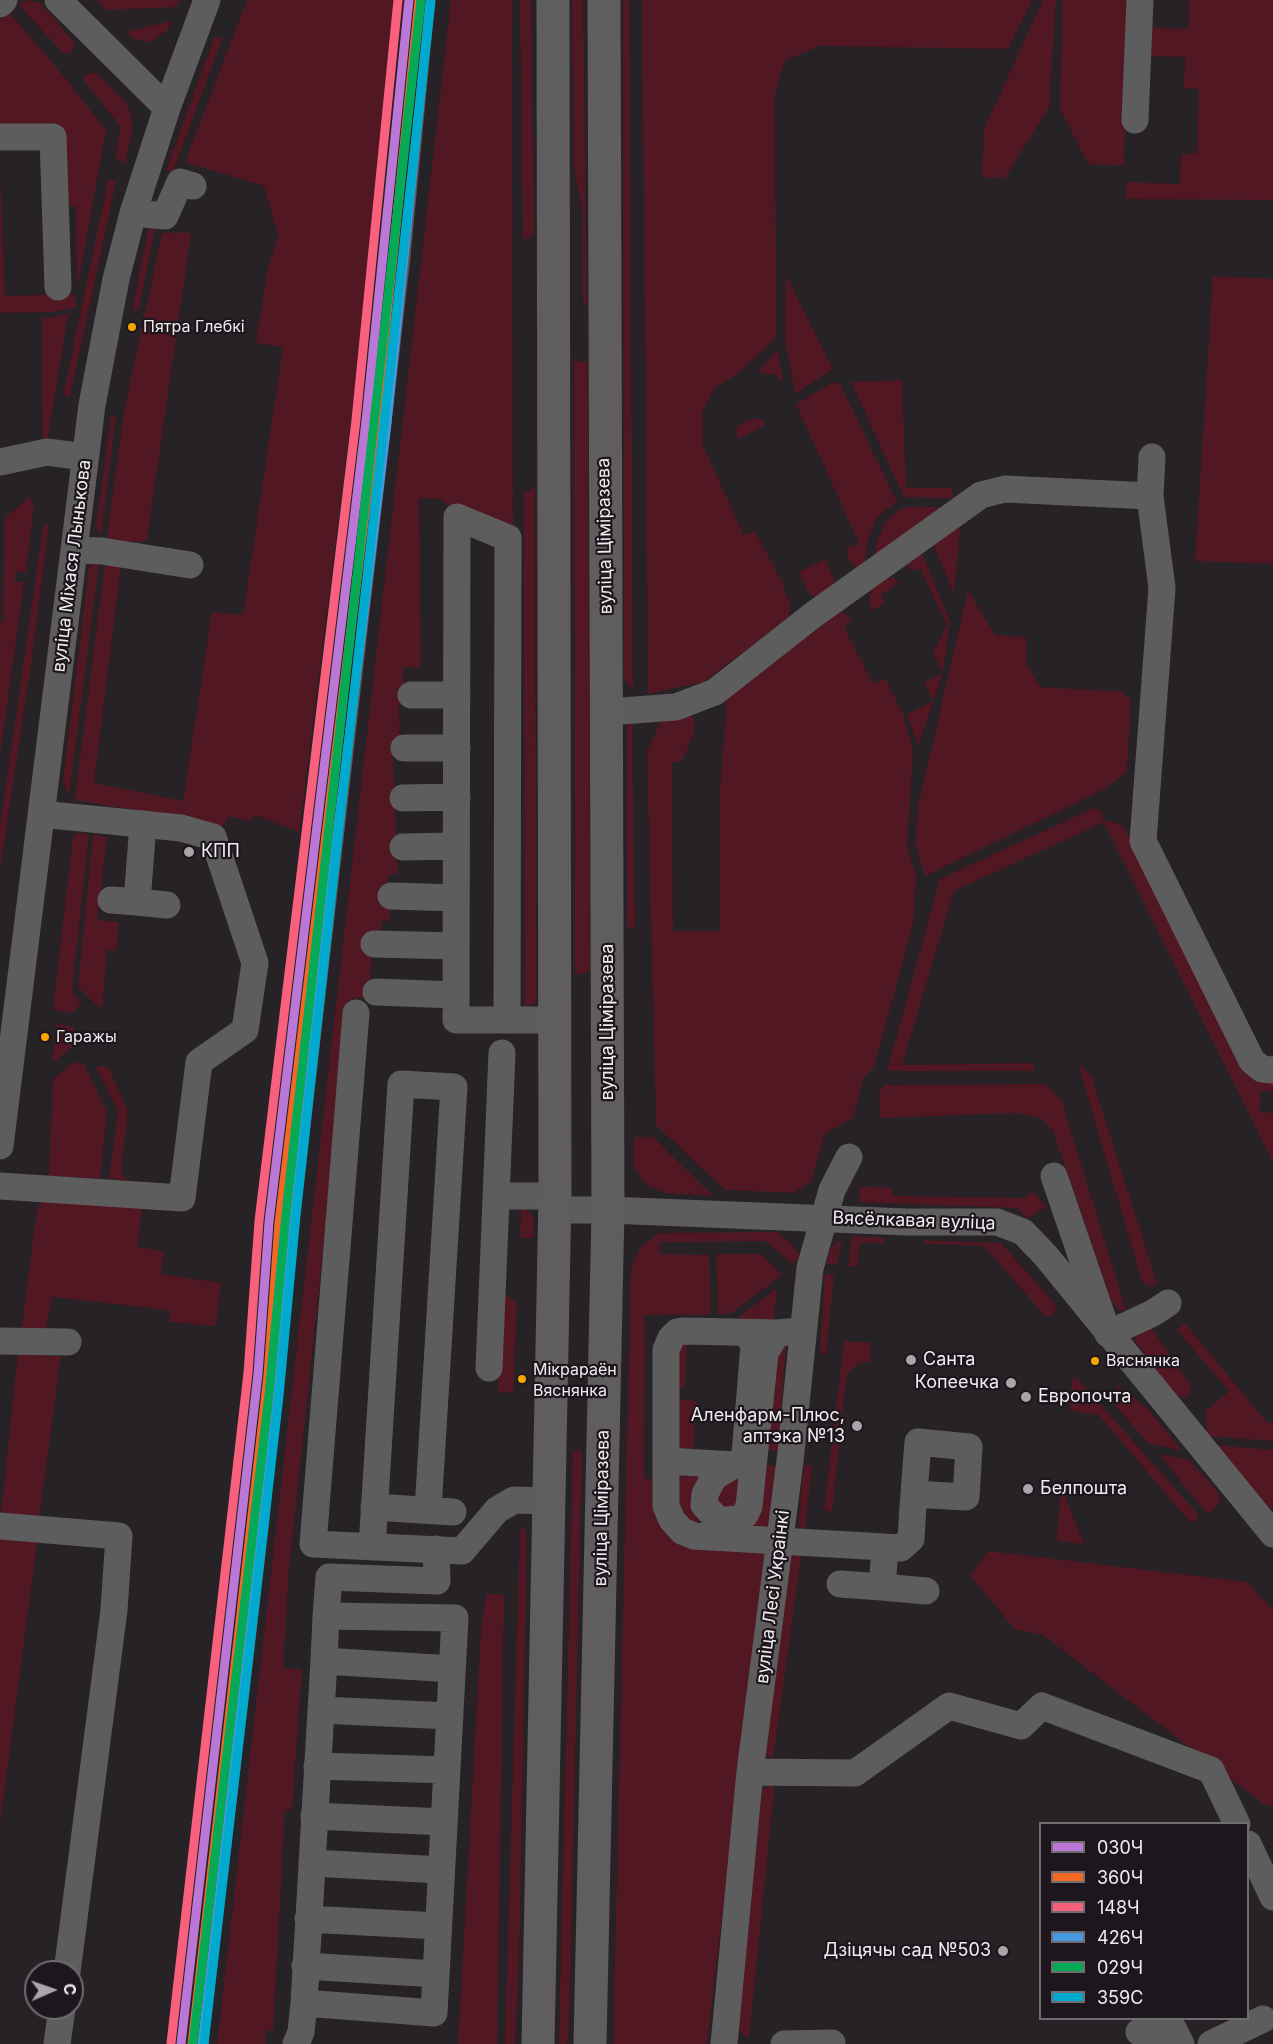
<!DOCTYPE html>
<meta charset="utf-8">
<style>
body{margin:0}
#map{position:relative;width:1273px;height:2044px;overflow:hidden;background:#262226;font-family:Inter,sans-serif}
canvas{display:block}
.legend{position:absolute;left:1039px;top:1822px;width:210px;height:198px;box-sizing:border-box;background:#1d171d;border:2px solid #716c71;margin:0;padding:8px 10px;list-style:none;font-size:18px;color:#f0ebef}
.legend li{display:flex;align-items:center;gap:12px;height:30px}
.legend b{width:30px;border:2px solid #716c71}
.north{position:absolute;left:24px;top:1960px;width:60px;height:60px;box-sizing:border-box;background:#1d171d;border:2px solid #716c71;border-radius:50%;rotate:88deg;font-size:16px;font-weight:700;line-height:24px;text-align:center;color:#f0ebef}
.north::after{content:'';display:block;margin:auto;width:21px;height:27px;background:#a9a5a9;clip-path:polygon(50% 0,100% 100%,50% 72%,0 100%)}
</style>
<div id="map">
<canvas width="1273" height="2044"></canvas>
<ul class="legend">
<li><b style="height:8px;background:#ba77d6"></b>030Ч</li>
<li><b style="height:8px;background:#f36827"></b>360Ч</li>
<li><b style="height:8px;background:#f8607d"></b>148Ч</li>
<li><b style="height:8px;background:#4699e1"></b>426Ч</li>
<li><b style="height:8px;background:#06aa56"></b>029Ч</li>
<li><b style="height:8px;background:#00a9ce"></b>359С</li>
</ul>
<div class="north">С</div>
</div>
<script>
const g = document.querySelector('canvas').getContext('2d');
g.lineJoin = 'round';
function paint(path, color) {
  g.fillStyle = color;
  g.fill(path, 'evenodd');
}
function poly(rows) {
  const path = new Path2D();
  for (const r of rows) {
    path.moveTo(r[0], r[1]);
    for (let i = 2; i < r.length; i += 2) path.lineTo(r[i], r[i + 1]);
  }
  return path;
}
function trace(path, color, width, dash) {
  g.strokeStyle = color;
  g.lineWidth = width;
  g.lineCap = dash ? 'butt' : 'round';
  g.setLineDash(dash || []);
  g.stroke(path);
}
function write(font, color, halo, rows, align = 'center') {
  g.font = font + ' Inter,sans-serif';
  g.lineWidth = 4.5;
  g.setLineDash([]);
  g.textBaseline = 'middle';
  g.strokeStyle = halo;
  g.fillStyle = color;
  for (const [text, x, y, turn = 0] of rows) {
    g.save();
    g.translate(x, y);
    g.rotate((+turn || 0) * Math.PI / 180);
    g.textAlign = isNaN(turn) ? turn : align;
    if (halo) g.strokeText(text, 0, 0);
    g.fillText(text, 0, 0);
    g.restore();
  }
}
paint(poly([
 [27,0,40,3,76,44,71,53,63,53,19,5],
 [97,0,179,0,176,7,106,10],
 [247,0,404,0,299,832,255,815,250,822,229,816,223,826,75,800,105,562,121,565,94,783,183,801,212,612,243,615,283,347,256,343,268,268,278,235,264,186,185,162],
 [451,0,512,0,513,533,452,508,441,499,419,498,421,667,403,667,403,690,399,706,400,743,392,745,398,874,388,875,390,921,382,921,381,937,373,938,369,997,350,999,289,1569,283,1668,302,1669,292,1810,285,1810,273,2031,265,2031,265,2044,217,2044],
 [520,0,531,0,534,235,523,240],
 [572,0,583,0,587,307,583,302,583,215,574,166],
 [623,0,629,0,633,691,624,678],
 [642,0,1032,0,1008,49,819,46,785,61,775,93,776,337,740,372,715,388,702,413,703,446,744,535,755,531,781,580,790,604,789,618,703,682,648,694],
 [1043,0,1056,0,1049,107,1005,178,982,177,984,129],
 [1062,0,1128,0,1124,166,1088,164,1060,109],
 [1189,0,1273,0,1273,200,1126,199,1126,182,1180,184,1181,154,1197,154,1199,89,1184,88,1185,57,1147,56,1148,27,1189,29],
 [10,13,67,80,106,130,77,290,76,206,57,206,55,133,0,135,0,20],
 [171,21,168,30,150,42,134,39,126,32],
 [223,37,173,172,166,170,214,38],
 [90,73,98,74,126,103,131,113,132,130,125,163,115,158,121,127,82,78],
 [0,169,5,296,75,294,76,307,53,312,0,313],
 [108,180,116,182,70,397,63,396],
 [156,225,139,308,135,312,132,310,149,226],
 [185,232,191,234,147,539,144,542,126,541,124,546,106,543,124,411,162,233],
 [786,275,833,369,795,394,785,339],
 [1213,276,1273,279,1273,564,1195,561],
 [68,314,47,442,43,442,42,319],
 [778,349,783,384,776,375,758,372],
 [574,361,588,362,590,972,575,974],
 [902,380,906,488,952,488,952,498,904,497,851,382],
 [833,382,840,384,897,502,878,516,868,540,864,566,860,567,855,567,849,560,846,549,859,543,796,404],
 [111,415,116,417,101,535,96,526],
 [754,418,762,420,765,425,739,439,736,432,737,426],
 [535,487,536,1002,525,1008,524,493],
 [29,497,34,504,26,572,16,572,15,581,24,582,0,756,0,622,3,621,4,523,6,517],
 [909,507,957,507,874,563,877,540,886,521,900,509],
 [961,518,954,594,932,541],
 [49,524,32,658,0,870,0,826,43,527],
 [921,551,950,621,943,673,918,746,907,714,933,701,924,683,943,673,933,653,947,625,920,568,911,571,907,565,911,555],
 [825,559,834,579,833,587,816,597,809,593,799,572],
 [99,562,69,797,63,781,89,567],
 [886,578,893,578,899,583,881,595,885,603,871,611,869,596,873,588],
 [968,590,995,635,1026,637,1026,664,1040,687,1123,692,1131,700,1127,772,1105,789,925,876,915,845,918,807],
 [842,611,852,621,844,627,873,684,885,678,904,716,913,750,907,847,916,875,913,924,874,1067,863,1078,853,1118,825,1134,811,1182,793,1193,725,1190,656,1125,647,751,660,723,675,712,691,712,695,722,693,735,682,762,672,762,673,931,720,931,720,791,727,696],
 [632,718,635,928,627,927,627,723],
 [1094,808,1102,812,1104,821,1112,821,1124,827,1242,1071,1260,1077,1273,1078,1273,1091,1261,1091,1260,1112,1273,1113,1273,1162,1104,822,954,891,902,1065,1034,1063,1033,1071,887,1071,940,879],
 [77,833,89,834,72,990,81,1004,72,1013,53,1010,73,836],
 [93,835,107,837,97,920,119,922,116,951,107,950,102,1010,78,987],
 [56,1024,74,1027,80,1041,52,1063],
 [73,1063,83,1063,107,1112,100,1179,49,1176,53,1079],
 [1078,1063,1091,1075,1157,1283,1153,1287,1142,1282],
 [108,1066,128,1111,121,1172,128,1181,109,1178,118,1111,96,1067],
 [1045,1084,1061,1099,1126,1310,1120,1311,1112,1302,1052,1129,1040,1118,1016,1113,880,1118,879,1091,886,1085],
 [634,1137,653,1137,713,1196,665,1193,647,1186,633,1166],
 [860,1186,891,1188,894,1196,1023,1198,1034,1192,1046,1207,1027,1219,1017,1208,859,1202],
 [46,1195,142,1205,138,1247,164,1251,161,1274,221,1283,216,1326,169,1322,170,1310,52,1297,45,1335,21,1333,37,1209],
 [525,1208,533,1217,533,1238,520,1238,521,1210],
 [777,1232,794,1246,800,1259,792,1264,766,1241,659,1242,660,1254,709,1255,711,1315,645,1315,644,1479,661,1480,662,1510,765,1551,707,2044,613,2044,631,1269,640,1248,659,1233],
 [852,1236,886,1238,885,1243,860,1243,857,1267,848,1266],
 [842,1239,837,1265,826,1264,831,1247],
 [922,1240,1001,1243,1056,1305,1055,1311,1052,1316,1045,1316,984,1246,926,1244],
 [716,1254,761,1254,782,1275,730,1314,718,1314],
 [825,1274,834,1275,826,1355,820,1354],
 [777,1288,773,1324,731,1323],
 [504,1293,517,1303,513,1393,498,1392],
 [1185,1323,1267,1423,1273,1422,1273,1441,1207,1436,1206,1411,1229,1391,1177,1330],
 [1144,1328,1152,1329,1192,1387,1187,1398,1174,1396,1134,1339],
 [687,1340,685,1388,672,1387,673,1356],
 [844,1341,871,1343,870,1362,860,1363,849,1372,846,1379,832,1512,824,1510],
 [785,1342,786,1346,778,1452,769,1450,778,1344],
 [43,1347,43,1356,61,1356,39,1520,1,1515,18,1351],
 [1077,1378,1197,1513,1197,1522,1189,1521,1098,1414,1070,1411,1072,1380],
 [1118,1385,1149,1410,1182,1451,1148,1443,1114,1404],
 [672,1399,697,1401,693,1451,670,1449],
 [1213,1445,1273,1450,1273,1509,1268,1506],
 [573,1451,582,1451,569,2023,567,2044,559,2044],
 [1159,1454,1189,1460,1218,1492,1220,1501,1216,1508,1207,1514],
 [763,1464,779,1466,770,1528,720,1523,736,1522],
 [743,1465,741,1507,719,1507,713,1489],
 [804,1465,812,1466,805,1530,798,1526],
 [679,1472,700,1473,693,1509,698,1522,690,1527,683,1522,672,1482],
 [1061,1486,1084,1544,1057,1541],
 [520,1527,524,1527,527,1536,519,1960,515,2044,505,2044],
 [0,1535,38,1536,0,1825],
 [802,1550,773,1759,763,1752,792,1551],
 [988,1551,1247,1582,1273,1610,1273,1805,1265,1805,1043,1635,1015,1629,970,1576],
 [486,1594,504,1595,497,2044,458,2044,481,1630],
 [772,1785,774,1791,749,2037,745,2037,738,2027,762,1790]
]), '#511723');
trace(poly([
 [58,0,167,108],
 [0,4,4,0],
 [1135,120,1140,0],
 [0,137,53,137,58,287],
 [133,213,165,216,180,182,193,186],
 [1152,457,1150,496,1162,588,1143,841,1252,1061,1262,1069,1273,1070],
 [0,462,47,452,85,457],
 [74,550,102,551,190,565],
 [411,695,457,695],
 [607,712,676,707,715,692,813,615,981,495,1005,489,1150,496],
 [404,748,457,748],
 [403,798,457,797],
 [403,847,456,846],
 [391,896,456,898],
 [111,900,137,902,143,824],
 [137,902,167,905],
 [374,944,456,946],
 [376,992,456,995],
 [356,1013,313,1544,462,1551,497,1510,514,1500,550,1501],
 [507,1020,508,538,457,517,456,1020,555,1020],
 [0,1146,92,405,116,279,133,213,167,108,207,0],
 [1054,1176,1108,1334,1153,1313,1168,1303],
 [0,1186,182,1198,199,1062,245,1030,255,963,213,837,181,828,41,814],
 [496,1196,555,1196],
 [554,1210,608,1210,907,1222,997,1222,1023,1232,1046,1256,1273,1534],
 [802,1331,777,1333,685,1331,677,1332,671,1338,666,1350,666,1506,672,1520,682,1531,694,1536,901,1548,911,1539,913,1506,918,1442,969,1447,966,1497,914,1494],
 [746,1333,754,1345,745,1454,741,1461,714,1477,705,1494,704,1505,719,1521,737,1519,745,1515,749,1506,765,1353,777,1333],
 [0,1341,68,1342],
 [489,1368,502,1053],
 [666,1461,735,1465],
 [374,1507,453,1512],
 [0,1526,119,1536,114,1610,67,1972],
 [372,1547,401,1084,454,1087,428,1510],
 [885,1548,882,1587,926,1591],
 [840,1584,882,1587],
 [326,1616,455,1618,434,2013,304,2003,321,1710,324,1661,326,1616,329,1577,437,1581,436,1549],
 [324,1661,452,1669],
 [321,1710,450,1716],
 [317,1766,447,1770],
 [750,1772,855,1773,949,1706,1021,1726,1042,1706,1211,1770,1237,1824],
 [314,1816,444,1822],
 [1248,1844,1273,1897],
 [312,1863,441,1870],
 [308,1919,438,1926],
 [305,1966,436,1974],
 [1139,2032,1174,2030,1181,2044],
 [57,2044,62,2008],
 [296,2044,301,2032,304,2003],
 [724,2044,750,1772,790,1461,810,1268,832,1190,849,1157],
 [784,2044,832,2043],
 [1211,2044,1263,2019]
]), '#5e5d5d', 27);
trace(poly([
 [538,2044,555,1196,553,0],
 [590,2044,608,1210,604,0]
]), '#605d5e', 33);
trace(poly([
 [206,2044,266,1531,298,1215,408,259,433,0]
]), '#5c595c', 4.5);
trace(poly([
 [181,2044,258,1374,269,1222,366,421,409,0]
]), '#ba77d6', 9);
trace(poly([
 [192,2044,268,1375,279,1223,376,422,419,1]
]), '#f36827', 9);
trace(poly([
 [171,2043,248,1373,259,1221,356,420,398,0]
]), '#f8607d', 9);
trace(poly([
 [202,2044,279,1376,290,1224,387,423,430,2]
]), '#4699e1', 9);
trace(poly([
 [193,2044,269,1395,286,1214,421,0]
]), '#06aa56', 9);
trace(poly([
 [204,2044,279,1396,296,1215,431,1]
]), '#00a9ce', 9);
for (const [x, y, r, color] of [
 [132,327,5,"#f7a600"],
 [189,852,6,"#a9a5a9"],
 [45,1037,5,"#f7a600"],
 [911,1360,6,"#a9a5a9"],
 [1095,1361,5,"#f7a600"],
 [522,1379,5,"#f7a600"],
 [1011,1383,6,"#a9a5a9"],
 [1026,1397,6,"#a9a5a9"],
 [857,1426,6,"#a9a5a9"],
 [1028,1489,6,"#a9a5a9"],
 [1003,1951,6,"#a9a5a9"]
]) {
  const dot = new Path2D();
  dot.arc(x, y, r, 0, 2 * Math.PI);
  g.fillStyle = color;
  g.fill(dot);
  trace(dot, '#1d171d', 2);
}
write('16px', '#f0ebef', '#1d171d', [
 ["Пятра Глебкі",143,327],
 ["Гаражы",56,1037],
 ["Вяснянка",1106,1361],
 ["Мікрараён",533,1370],
 ["Вяснянка",533,1391]
], 'left');
write('18px', '#f0ebef', '#1d171d', [
 ["вуліца Ціміразева",605,536,-91],
 ["вуліца Міхася Лынькова",72,566,-83],
 ["вуліца Ціміразева",608,1022,-90],
 ["Вясёлкавая вуліца",914,1221,2],
 ["вуліца Ціміразева",602,1508,-89],
 ["вуліца Лесі Украінкі",773,1597,-83]
]);
write('18px', '#f0ebef', '#1d171d', [
 ["КПП",201,852],
 ["Санта",923,1360],
 ["Копеечка",999,1383,"right"],
 ["Европочта",1038,1397],
 ["Аленфарм-Плюс,",845,1416,"right"],
 ["аптэка №13",845,1437,"right"],
 ["Белпошта",1040,1489],
 ["Дзіцячы сад №503",991,1951,"right"]
], 'left');
</script>
